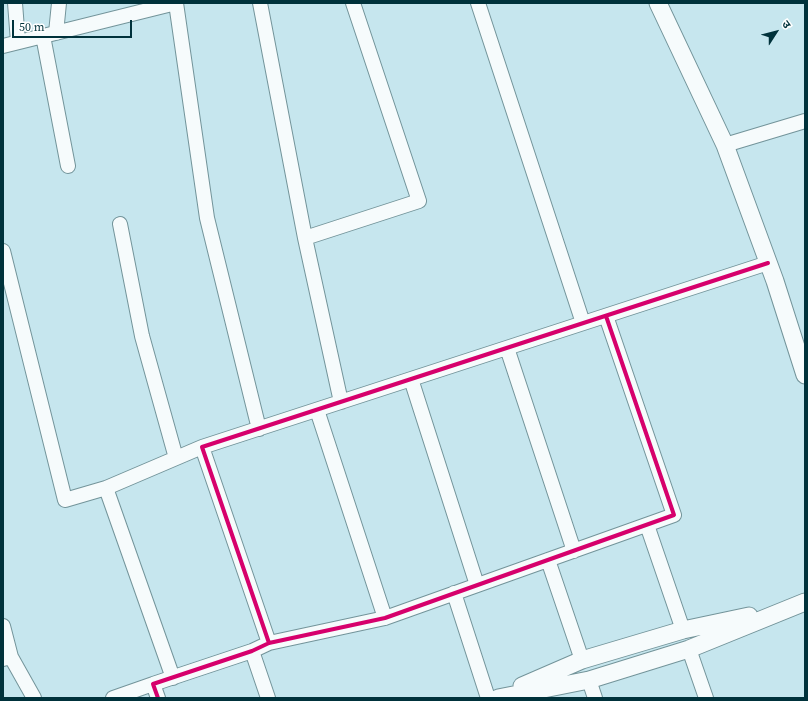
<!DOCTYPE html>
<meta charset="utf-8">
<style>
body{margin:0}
#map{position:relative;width:808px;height:701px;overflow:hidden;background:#c6e6ee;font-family:"Source Serif 4","Noto Sans Devanagari",serif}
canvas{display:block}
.frame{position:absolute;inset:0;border:4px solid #00323b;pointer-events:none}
.north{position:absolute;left:756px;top:12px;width:40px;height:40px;-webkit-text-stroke:3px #fff;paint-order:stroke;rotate:54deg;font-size:11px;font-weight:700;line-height:16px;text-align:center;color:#00323b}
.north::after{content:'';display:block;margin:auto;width:14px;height:18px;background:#00323b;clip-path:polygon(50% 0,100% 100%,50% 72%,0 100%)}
.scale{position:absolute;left:12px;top:20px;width:120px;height:18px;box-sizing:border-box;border:2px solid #00323b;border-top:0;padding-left:5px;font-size:12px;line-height:14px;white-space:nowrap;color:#00323b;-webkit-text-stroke:3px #fff;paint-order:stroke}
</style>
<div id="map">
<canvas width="808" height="701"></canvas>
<div class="frame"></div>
<div class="north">उ</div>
<div class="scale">50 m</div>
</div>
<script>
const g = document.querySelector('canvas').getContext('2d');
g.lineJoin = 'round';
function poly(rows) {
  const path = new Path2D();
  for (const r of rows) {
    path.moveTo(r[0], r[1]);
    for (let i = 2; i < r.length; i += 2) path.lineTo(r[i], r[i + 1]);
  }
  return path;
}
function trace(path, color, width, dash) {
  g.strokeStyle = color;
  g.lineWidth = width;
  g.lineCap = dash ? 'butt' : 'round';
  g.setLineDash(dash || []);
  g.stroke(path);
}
const minor = poly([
 [15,3,18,42],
 [176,3,207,218,259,429],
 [260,3,305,238,341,402],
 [478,3,583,323],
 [56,33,59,3],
 [43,36,68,166],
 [3,46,176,3],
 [725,145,805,121],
 [120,224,142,336,176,458],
 [305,238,419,201,353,3],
 [3,251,65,500,106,488],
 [507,348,574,551],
 [411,379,477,585],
 [317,410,385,618],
 [647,525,683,630],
 [548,560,582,660],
 [454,593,488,698],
 [3,626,11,657,3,659],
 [269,643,385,618,674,515,606,316],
 [689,649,706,698],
 [252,651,268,698],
 [11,657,34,698],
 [173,678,106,488,202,447],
 [589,680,595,698],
 [113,698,153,684],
 [158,698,153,684,252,651,269,643,202,447,768,263]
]);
const tertiary = poly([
 [658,3,725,145,775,281,805,375],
 [522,686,582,660,683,630,749,616],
 [498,698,589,680,689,649,805,602]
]);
trace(minor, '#73949a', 16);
trace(tertiary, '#73949a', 19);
trace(minor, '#f6fbfc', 14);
trace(tertiary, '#f6fbfc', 17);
trace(poly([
 [269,643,385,618,674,515,606,316],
 [158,698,153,684,252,651,269,643,202,447,768,263]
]), '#d6006c', 4);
</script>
